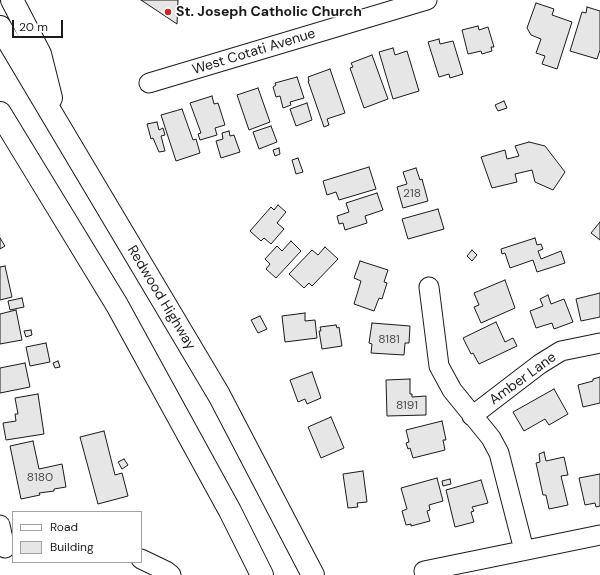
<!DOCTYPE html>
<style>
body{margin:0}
#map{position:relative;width:600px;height:575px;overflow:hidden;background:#fff;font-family:"DM Sans",sans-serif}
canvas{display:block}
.legend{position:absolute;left:12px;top:511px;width:130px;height:52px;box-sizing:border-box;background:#fff;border:1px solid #a3a3a3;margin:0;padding:5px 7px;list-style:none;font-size:12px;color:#1a1a1a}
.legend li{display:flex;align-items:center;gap:8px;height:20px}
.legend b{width:20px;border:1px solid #a3a3a3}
.scale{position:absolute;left:12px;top:20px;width:51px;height:18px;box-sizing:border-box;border:2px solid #1a1a1a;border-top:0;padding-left:5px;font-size:12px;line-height:14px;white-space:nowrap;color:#1a1a1a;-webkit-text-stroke:3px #fff;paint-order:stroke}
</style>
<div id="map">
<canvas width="600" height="575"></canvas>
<ul class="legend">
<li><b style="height:5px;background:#fff"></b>Road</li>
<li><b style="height:11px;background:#e6e6e6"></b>Building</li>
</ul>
<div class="scale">20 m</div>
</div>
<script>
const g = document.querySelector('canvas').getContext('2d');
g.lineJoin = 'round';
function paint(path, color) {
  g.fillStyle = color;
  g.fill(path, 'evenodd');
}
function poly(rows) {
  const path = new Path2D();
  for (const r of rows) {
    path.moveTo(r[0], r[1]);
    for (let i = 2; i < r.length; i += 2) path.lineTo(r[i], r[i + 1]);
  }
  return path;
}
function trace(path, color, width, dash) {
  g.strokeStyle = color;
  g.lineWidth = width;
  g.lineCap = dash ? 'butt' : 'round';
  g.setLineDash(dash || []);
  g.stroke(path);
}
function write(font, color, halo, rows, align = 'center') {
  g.font = font + ' "DM Sans",sans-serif';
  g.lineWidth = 3;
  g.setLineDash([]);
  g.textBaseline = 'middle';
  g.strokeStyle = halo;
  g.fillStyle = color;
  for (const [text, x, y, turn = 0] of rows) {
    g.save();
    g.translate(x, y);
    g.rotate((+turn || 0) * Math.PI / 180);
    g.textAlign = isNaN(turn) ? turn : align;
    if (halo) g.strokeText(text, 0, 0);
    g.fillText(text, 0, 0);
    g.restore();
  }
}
const building = poly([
 [141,0,178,0,177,24,141,0],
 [536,3,554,9,552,15,572,22,557,69,542,64,545,56,536,53,541,39,531,35,527,28,536,3],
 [587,7,600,11,600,50,597,59,570,51,582,12,586,13,587,7],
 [478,26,479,30,488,27,494,47,491,47,492,51,482,54,481,51,468,54,462,30,478,26],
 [439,39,440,44,453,41,463,74,450,78,449,74,439,77,428,42,439,39],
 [393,48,395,55,407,51,419,91,393,99,379,52,393,48],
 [372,55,388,99,364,108,350,68,353,67,351,63,372,55],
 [330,69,345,113,327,119,329,125,324,127,308,81,309,81,308,77,330,69],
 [297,77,304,98,290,102,291,105,283,108,280,96,276,97,273,87,276,85,275,83,297,77],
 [258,88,270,122,249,130,237,95,258,88],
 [212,96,214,104,218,103,225,125,215,128,217,135,200,140,198,134,201,133,190,103,212,96],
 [504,101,507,108,498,111,495,105,504,101],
 [307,103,312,120,296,126,290,109,307,103],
 [182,109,193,140,196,139,200,153,176,161,161,115,182,109],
 [157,122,159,130,163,128,165,135,161,136,165,151,159,152,153,138,151,139,147,124,157,122],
 [271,126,277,142,259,149,253,132,271,126],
 [229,131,230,136,234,135,240,152,221,158,216,141,223,139,222,133,229,131],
 [529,142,545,146,565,172,553,190,535,182,532,170,515,174,517,182,492,188,481,157,505,150,507,159,519,156,515,146,529,142],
 [279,148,280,154,275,156,273,150,279,148],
 [298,158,303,172,296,174,292,160,298,158],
 [369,167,376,189,339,200,336,192,327,195,323,181,369,167],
 [416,168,420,180,422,179,428,201,403,208,397,187,407,184,403,172,416,168],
 [377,193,383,210,365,216,367,223,345,230,343,223,339,224,337,216,349,212,346,203,377,193],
 [278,205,286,212,277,223,284,229,271,244,264,238,261,241,250,231,271,207,274,210,278,205],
 [438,209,444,229,408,239,402,219,438,209],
 [600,222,600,240,591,233,600,222],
 [0,238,5,246,0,249,0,238],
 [535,238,537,245,541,244,543,249,538,251,541,259,561,251,565,263,537,272,533,260,510,268,505,253,502,254,501,249,535,238],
 [291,241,301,251,276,278,266,269,270,264,265,259,277,246,282,251,291,241],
 [325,247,338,259,312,286,309,283,304,288,289,274,312,250,318,255,325,247],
 [472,250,477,255,472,261,467,256,472,250],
 [360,261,388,270,384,282,387,283,382,299,379,298,374,311,354,304,361,281,354,278,360,261],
 [5,266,12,297,0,300,0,267,5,266],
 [505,280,515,308,481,323,474,307,479,305,474,293,505,280],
 [600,293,600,317,581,321,576,299,600,293],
 [548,295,551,304,564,299,573,322,554,329,552,323,536,328,530,311,543,306,540,299,548,295],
 [22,298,24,307,10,310,8,301,22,298],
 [16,310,22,340,0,344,0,314,16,310],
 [305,313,305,321,315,320,317,338,285,342,282,316,305,313],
 [260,316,267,329,258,333,251,320,260,316],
 [496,322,505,342,513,338,517,346,479,364,473,353,471,354,463,338,496,322],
 [372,323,410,326,409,343,405,343,404,355,371,353,372,344,369,343,372,323],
 [336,325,337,328,339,327,342,346,322,349,319,331,321,331,320,327,336,325],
 [31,330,32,335,26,337,24,331,31,330],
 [46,343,50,362,30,366,26,347,46,343],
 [58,361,60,367,55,368,53,363,58,361],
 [25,363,30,387,0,393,0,368,25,363],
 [312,372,321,398,307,404,305,399,298,402,290,380,312,372],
 [600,377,600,403,583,407,578,385,593,381,593,379,600,377],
 [410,379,410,394,412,394,412,397,426,396,426,415,387,416,386,380,410,379],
 [554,389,568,414,549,425,545,419,524,431,513,412,554,389],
 [38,394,44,434,6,440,3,423,16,421,15,414,18,414,15,398,38,394],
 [331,417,344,448,321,458,308,427,331,417],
 [442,421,446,440,443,440,445,450,413,458,410,448,408,449,406,443,409,442,406,430,442,421],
 [104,431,115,475,122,473,128,496,98,504,80,437,104,431],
 [33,441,39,469,62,464,66,487,54,489,54,491,39,493,40,495,21,499,10,446,33,441],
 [544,452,546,461,564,457,568,475,561,476,568,505,549,509,546,495,543,495,536,463,540,462,539,454,544,452],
 [124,459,128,465,122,469,118,462,124,459],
 [363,471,367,502,357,503,358,507,348,508,343,474,363,471],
 [600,474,600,506,596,507,595,503,585,505,579,478,600,474],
 [437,478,443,501,429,505,430,510,427,511,430,521,411,526,411,524,406,525,402,511,407,509,401,488,437,478],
 [450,479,451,484,443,486,442,481,450,479],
 [481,480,488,503,472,507,474,511,471,512,474,522,455,527,446,490,481,480]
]);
paint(building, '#e6e6e6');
trace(building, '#1a1a1a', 1);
const minor = poly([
 [149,83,427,0],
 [429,287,439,366,452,390,491,438,499,453,524,550],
 [472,416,540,364,561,351,600,343],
 [0,525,5,548],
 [141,559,166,571,171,575],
 [424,571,600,535]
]);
const highway = poly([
 [12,0,40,54,51,98],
 [0,27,219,395,313,575],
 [0,113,117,305,230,511,262,575]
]);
trace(minor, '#1a1a1a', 21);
trace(highway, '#1a1a1a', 24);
trace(minor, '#fff', 19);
trace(highway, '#fff', 22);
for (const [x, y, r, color] of [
 [168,12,4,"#c62828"]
]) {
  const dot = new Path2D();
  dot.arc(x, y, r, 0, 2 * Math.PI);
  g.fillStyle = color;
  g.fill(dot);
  trace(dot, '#fff', 1.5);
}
write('12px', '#4d4d4d', null, [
 ["218",412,194],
 ["8181",389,340],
 ["8191",407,406],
 ["8180",40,478]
]);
write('bold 14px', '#1a1a1a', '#fff', [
 ["St. Joseph Catholic Church",176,12]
], 'left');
write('14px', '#1a1a1a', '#fff', [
 ["West Cotati Avenue",254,52,-17],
 ["Redwood Highway",161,298,59],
 ["Amber Lane",523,379,-36]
]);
</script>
